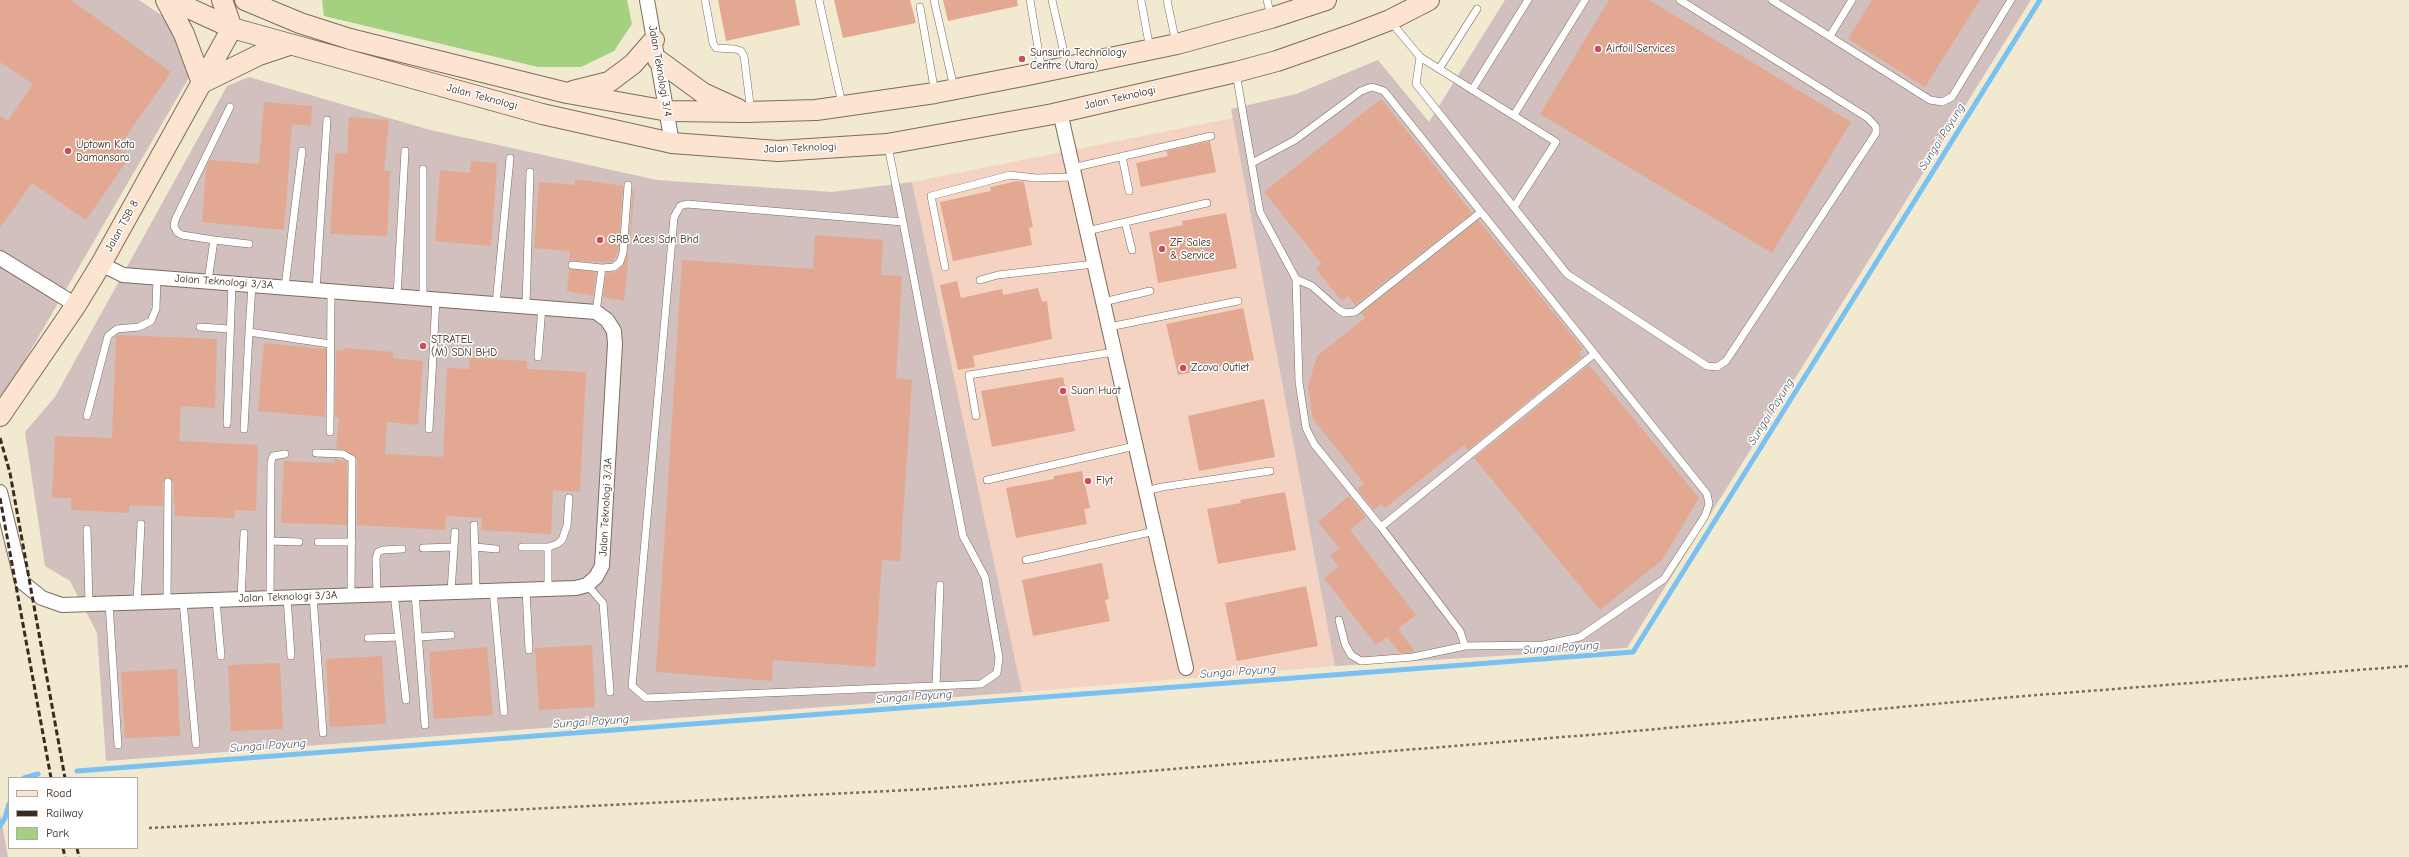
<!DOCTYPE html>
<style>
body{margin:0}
#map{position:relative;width:2409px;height:857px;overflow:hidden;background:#f1e9d0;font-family:"Comic Neue",sans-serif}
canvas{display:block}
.legend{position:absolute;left:8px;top:777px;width:130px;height:72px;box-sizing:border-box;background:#fff;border:1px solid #b1aaa5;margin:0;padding:5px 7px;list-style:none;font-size:12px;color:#3b2a1e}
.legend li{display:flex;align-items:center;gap:8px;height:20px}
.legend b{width:20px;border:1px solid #b1aaa5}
</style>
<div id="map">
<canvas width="2409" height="857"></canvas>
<ul class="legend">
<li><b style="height:5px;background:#fde4d0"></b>Road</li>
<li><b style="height:5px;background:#3b2a1e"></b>Railway</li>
<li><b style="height:11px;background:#a3d17f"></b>Park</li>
</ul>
</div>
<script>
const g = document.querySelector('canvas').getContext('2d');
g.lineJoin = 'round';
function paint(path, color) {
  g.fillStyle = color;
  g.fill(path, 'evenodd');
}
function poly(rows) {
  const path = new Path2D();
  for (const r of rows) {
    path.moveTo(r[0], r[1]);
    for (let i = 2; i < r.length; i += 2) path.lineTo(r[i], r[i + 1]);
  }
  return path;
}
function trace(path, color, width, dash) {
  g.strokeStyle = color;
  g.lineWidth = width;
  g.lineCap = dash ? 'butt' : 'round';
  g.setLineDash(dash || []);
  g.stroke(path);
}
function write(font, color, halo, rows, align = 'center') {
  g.font = font + ' "Comic Neue",sans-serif';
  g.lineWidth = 3;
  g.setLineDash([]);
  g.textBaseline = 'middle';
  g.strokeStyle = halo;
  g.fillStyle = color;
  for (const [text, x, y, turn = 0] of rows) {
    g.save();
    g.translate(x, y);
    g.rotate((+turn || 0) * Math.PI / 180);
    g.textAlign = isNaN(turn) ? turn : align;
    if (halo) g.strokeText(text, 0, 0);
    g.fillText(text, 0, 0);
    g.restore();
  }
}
paint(poly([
 [1233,118,1335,666,1022,692,912,182]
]), '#f5d3c2');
paint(poly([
 [0,0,139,0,170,21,191,74,7,391,0,396],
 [1505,0,2031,0,1627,648,1335,666,1231,109,1296,94,1378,60,1429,122],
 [249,77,430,130,657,180,832,192,912,182,1022,692,106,761,97,633,70,581,45,566,25,432,55,397,227,86],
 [0,813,2,823,8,857,0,857]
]), '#d1c0bd');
paint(poly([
 [322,0,627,0,632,24,614,51,581,67,538,67,324,16]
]), '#a3d17f');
trace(poly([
 [77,771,1633,652,2040,0],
 [24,778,38,774],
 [0,826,5,818,9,804]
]), '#7ac0f1', 5);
paint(poly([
 [0,0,71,0,171,72,118,148,130,156,86,220,32,183,0,228,0,116,8,121,33,84,0,62],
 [718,0,795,0,800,25,726,41],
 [834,0,910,0,916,23,843,38],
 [943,0,1017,0,1018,6,948,21],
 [1609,0,1649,0,1851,122,1772,253,1540,114],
 [1872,0,1980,0,1925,87,1848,39],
 [1381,99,1472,213,1355,305,1348,296,1342,301,1316,269,1322,264,1264,192],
 [264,102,312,106,311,126,292,124,284,230,202,222,206,168,210,160,259,164],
 [349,117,389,120,384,171,390,171,387,236,330,234,335,153,347,154],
 [1210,141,1216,172,1141,187,1136,163,1168,156,1166,151],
 [471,161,497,163,491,246,435,241,440,170,470,173],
 [575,179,623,186,618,252,612,262,569,261,570,251,534,248,539,182,575,185],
 [1018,181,1024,182,1033,227,1029,228,1032,245,953,261,940,202,991,191,990,187],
 [633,188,635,188,624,301,603,297,606,273,615,272,623,266,628,254],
 [1226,213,1237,268,1158,283,1149,232,1183,225,1182,221],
 [1478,220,1583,349,1579,353,1582,357,1468,450,1464,445,1385,508,1381,504,1374,510,1357,489,1364,483,1313,419,1308,386,1317,356,1365,318,1361,313],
 [815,235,883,240,881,275,902,276,896,378,912,380,900,561,882,560,875,667,773,660,772,681,656,672,682,260,813,269],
 [569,268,596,272,593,296,567,291],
 [957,281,961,298,1002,289,1003,295,1038,288,1042,302,1047,301,1052,339,973,356,975,367,958,370,940,285],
 [1243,308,1254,360,1178,375,1166,324],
 [118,335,217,339,215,408,181,406,179,441,258,445,256,511,235,510,234,518,175,516,173,482,168,477,163,482,163,506,130,505,129,513,71,510,71,498,52,498,55,436,112,438,116,336],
 [264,343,326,349,325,417,258,411],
 [345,348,393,352,393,358,423,361,418,425,387,422,385,454,443,457,447,368,469,369,470,358,527,361,527,369,586,372,580,492,553,490,551,534,481,530,482,518,446,516,445,530,357,525,357,459,345,450,336,449,339,418,335,418,336,350,344,351],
 [1589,365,1699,498,1662,560,1600,610,1474,458],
 [1063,377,1075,431,992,447,981,391],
 [1264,399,1275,457,1199,471,1188,416],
 [335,459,347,462,347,525,281,523,284,461,335,463],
 [1082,471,1090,508,1084,509,1087,524,1016,538,1006,488,1054,479,1054,476],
 [1285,492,1296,550,1218,564,1207,509,1241,503,1240,500],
 [1349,496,1366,517,1350,530,1416,615,1398,629,1415,652,1400,653,1387,637,1376,645,1324,578,1339,567,1330,556,1339,548,1318,522],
 [1102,563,1109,599,1105,600,1110,621,1033,636,1022,580],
 [1306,586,1318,646,1237,661,1225,603],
 [592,645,595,707,539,710,535,648],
 [487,647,493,715,434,719,429,652],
 [382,656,386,724,330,727,326,659],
 [280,663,283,729,231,731,228,665],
 [177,669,180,736,125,738,121,672]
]), '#e3a892');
const lane = poly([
 [705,0,713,43,716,48,735,49,741,51,744,56,751,112],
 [819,0,842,104],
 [934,0,954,88],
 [1030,0,1042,71],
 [1052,0,1067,66],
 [1141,0,1150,49],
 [1167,0,1176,43],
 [1267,0,1271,16],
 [1772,0,1930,100,1942,102,1952,97,2011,0],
 [920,7,935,93],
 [1391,22,1420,57,1556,142,1514,207],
 [1830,36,1852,0],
 [1420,57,1416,84,1567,274,1707,366,1717,367,1726,361,1876,133,1876,127,1868,118,1680,0],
 [1439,69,1477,9],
 [1236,73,1260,212,1296,279,1299,382,1306,428,1314,444,1381,527,1460,631,1465,646],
 [1472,90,1528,0],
 [1514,115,1585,0],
 [888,146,903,222,963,536,985,577,999,658,997,673,981,684,646,698,632,686,674,217,678,210,680,206,687,204,903,222],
 [1122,156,1129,191],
 [1252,163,1295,140,1361,91,1372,87,1384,91,1707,494,1709,504,1705,516,1664,579,1580,637,1543,645,1465,646,1413,657,1361,661,1351,655,1345,644,1339,620],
 [1072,168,1211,136],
 [1125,222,1132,250],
 [1087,231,1207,203],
 [214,240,249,244],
 [572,265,602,268,614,267,620,262,623,253,628,185],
 [945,267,931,196,1010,175,1036,178,1074,177],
 [1296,279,1312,286,1339,310,1345,313,1355,312,1481,212],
 [980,280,998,275,1094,264],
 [208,281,214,240,182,235,177,232,174,226,175,220,230,107],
 [285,287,302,151],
 [316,290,327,120],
 [397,296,405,151],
 [423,298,423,169],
 [1103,302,1150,291],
 [496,304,510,158],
 [526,306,530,172],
 [596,312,602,268],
 [200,327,230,329],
 [1109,327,1238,301],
 [249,332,252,285],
 [538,357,542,307],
 [87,416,108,336,117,329,139,327,151,321,156,309,157,277],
 [976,416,969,375,1114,352],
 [227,424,232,283],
 [244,429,249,332,330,344],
 [429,429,436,299],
 [330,432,331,291],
 [316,453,343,454,352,459,351,595],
 [987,480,1135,446],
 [1146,491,1162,487,1270,471],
 [474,525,476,591],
 [1381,527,1594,354],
 [87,529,89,604],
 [271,541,299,542],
 [318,542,352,542],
 [475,547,496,549],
 [522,547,548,547,557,544,562,540,567,526,569,498],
 [423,548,454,547],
 [1026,560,1155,531],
 [587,585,603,603,610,692],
 [548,588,548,547],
 [526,589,529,650],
 [493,590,504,712],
 [451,591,455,532],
 [394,593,406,700],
 [415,593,425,725],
 [377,594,376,558,378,552,383,550,402,549],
 [313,596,323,733],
 [287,597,291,656],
 [270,598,271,462,273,456,285,454],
 [241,599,244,533],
 [216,600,221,656],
 [167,601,168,482],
 [183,601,196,744],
 [137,602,141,524],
 [109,603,118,745],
 [419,637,451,635],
 [368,638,399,637],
 [936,686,940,585]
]);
const street = poly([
 [647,0,672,143],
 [1060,112,1186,668],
 [0,258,76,305],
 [0,492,22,582,42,598,62,605,576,588,587,585,596,577,602,566,615,344,614,331,607,320,596,312,123,275,101,264]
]);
const secondary = poly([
 [166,0,184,34,202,83],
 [171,0,232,28,542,114,672,143,778,151,887,144,1053,114,1236,72,1277,61,1351,35,1390,20,1429,0],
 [222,0,232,28],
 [245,0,300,23,350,39,567,93,668,111,746,112,816,110,935,93,1023,76,1177,44,1271,18,1326,0],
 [658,60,703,93,738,109],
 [202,83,259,55,289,45],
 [573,91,609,82,633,64,654,40],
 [0,416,76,305,101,264,232,28]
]);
trace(lane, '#7b6d5c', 8);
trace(street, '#7b6d5c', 16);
trace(secondary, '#7b6d5c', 22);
trace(poly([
 [149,828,929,789,1612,733,2012,697,2409,666]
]), '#7b6d5c', 2.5, [3, 3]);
trace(lane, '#fff', 7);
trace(street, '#fff', 14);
trace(secondary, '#fde4d0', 20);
trace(poly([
 [0,438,10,473,65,778],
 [0,498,51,778],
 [63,848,65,857],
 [77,848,79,857]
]), '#3b2a1e', 3, [6, 3]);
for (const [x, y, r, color] of [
 [1598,49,4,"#d1495b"],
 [1022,59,4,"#d1495b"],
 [68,151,4,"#d1495b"],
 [600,240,4,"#d1495b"],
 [1162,249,4,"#d1495b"],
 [423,346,4,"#d1495b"],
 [1183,368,4,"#d1495b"],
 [1063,391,4,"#d1495b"],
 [1088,481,4,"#d1495b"]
]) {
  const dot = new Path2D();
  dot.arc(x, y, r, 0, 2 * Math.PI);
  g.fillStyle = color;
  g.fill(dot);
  trace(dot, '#fff', 1.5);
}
write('11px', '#3b2a1e', '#fff', [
 ["Airfoil Services",1606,49],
 ["Sunsuria Technology",1030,53],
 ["Centre (Utara)",1030,66],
 ["Uptown Kota",76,145],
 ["Damansara",76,158],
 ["GRB Aces Sdn Bhd",608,240],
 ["ZF Sales",1170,243],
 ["& Service",1170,256],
 ["STRATEL",431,340],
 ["(M) SDN BHD",431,353],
 ["Zcova Outlet",1191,368],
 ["Suan Huat",1071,391],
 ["Flyt",1096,481]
], 'left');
write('11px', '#3b2a1e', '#fff', [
 ["Jalan Teknologi 3/4",660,71,80],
 ["Jalan Teknologi",482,97,15],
 ["Jalan Teknologi",1120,98,-13],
 ["Jalan Teknologi",800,148,-2],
 ["Jalan TSB 8",122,226,-61],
 ["Jalan Teknologi 3/3A",224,282,4],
 ["Jalan Teknologi 3/3A",606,507,-87],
 ["Jalan Teknologi 3/3A",288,597,-2]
]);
write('italic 12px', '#515e68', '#fff', [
 ["Sungai Payung",1942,137,-58],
 ["Sungai Payung",1771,412,-58],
 ["Sungai Payung",1561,648,-4],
 ["Sungai Payung",1238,672,-4],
 ["Sungai Payung",914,697,-4],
 ["Sungai Payung",591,722,-4],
 ["Sungai Payung",268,746,-4]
]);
</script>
